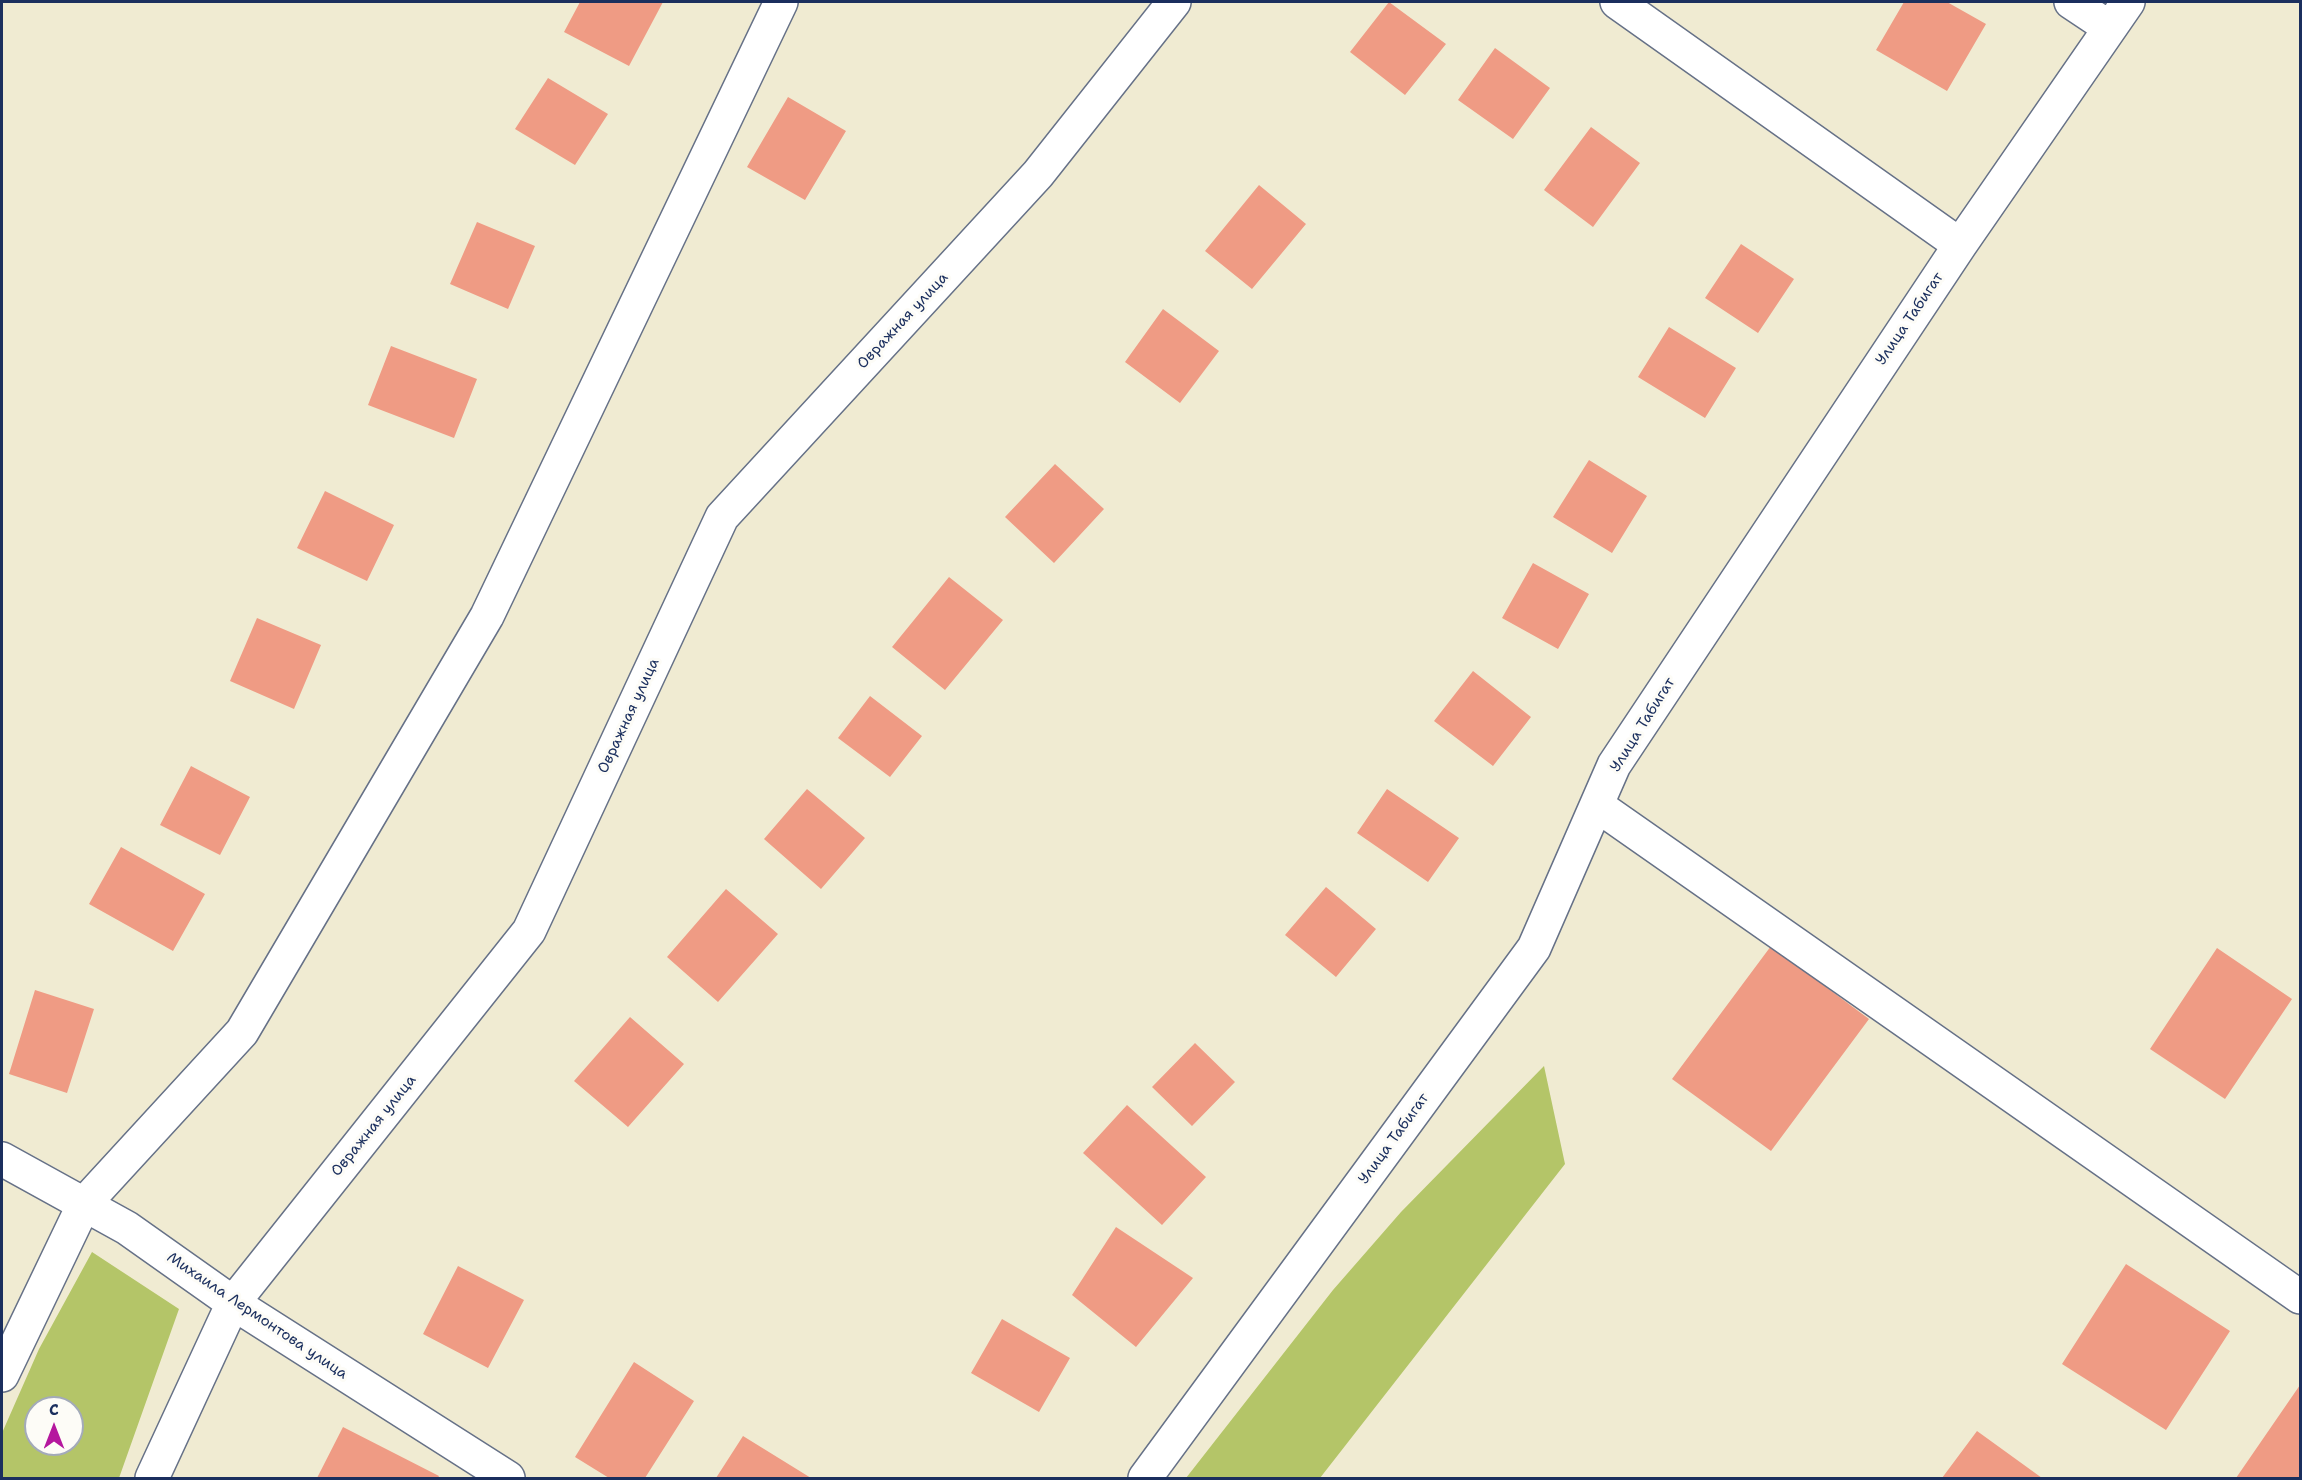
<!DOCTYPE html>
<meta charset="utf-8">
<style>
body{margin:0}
#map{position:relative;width:2302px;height:1480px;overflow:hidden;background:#f0ebd2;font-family:"Shantell Sans",sans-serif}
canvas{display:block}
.frame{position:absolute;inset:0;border:3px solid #1b2f5e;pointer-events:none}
.north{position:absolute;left:24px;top:1396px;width:60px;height:60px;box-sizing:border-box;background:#fdfcf7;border:2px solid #a3aaba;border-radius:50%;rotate:0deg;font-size:16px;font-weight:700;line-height:24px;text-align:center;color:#1b2f5e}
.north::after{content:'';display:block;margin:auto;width:21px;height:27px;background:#b5179e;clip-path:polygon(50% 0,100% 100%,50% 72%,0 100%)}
</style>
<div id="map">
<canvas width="2302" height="1480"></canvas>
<div class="frame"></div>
<div class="north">С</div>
</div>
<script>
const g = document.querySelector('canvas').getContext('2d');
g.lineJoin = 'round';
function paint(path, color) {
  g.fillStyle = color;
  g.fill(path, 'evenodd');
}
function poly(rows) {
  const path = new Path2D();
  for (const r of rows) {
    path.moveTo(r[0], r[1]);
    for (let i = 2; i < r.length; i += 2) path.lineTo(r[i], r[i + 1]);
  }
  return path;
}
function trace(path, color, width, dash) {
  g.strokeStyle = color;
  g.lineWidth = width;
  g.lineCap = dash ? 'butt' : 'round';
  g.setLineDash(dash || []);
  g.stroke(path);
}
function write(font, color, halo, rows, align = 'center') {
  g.font = font + ' "Shantell Sans",sans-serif';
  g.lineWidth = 6;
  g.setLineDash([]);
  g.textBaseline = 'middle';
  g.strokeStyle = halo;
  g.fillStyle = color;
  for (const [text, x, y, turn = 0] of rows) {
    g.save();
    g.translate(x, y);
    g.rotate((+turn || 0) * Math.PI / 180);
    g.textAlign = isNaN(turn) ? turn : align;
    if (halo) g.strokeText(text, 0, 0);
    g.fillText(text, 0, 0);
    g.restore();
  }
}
paint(poly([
 [1544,1066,1565,1164,1320,1478,1186,1478,1333,1290,1401,1212],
 [92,1252,179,1309,119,1478,2,1478,2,1433,39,1349],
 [36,1408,72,1408,72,1444,36,1444]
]), '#b4c568');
paint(poly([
 [580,2,663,2,629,66,564,32],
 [1389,2,1446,44,1405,95,1350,52],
 [1904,2,1947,2,1986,24,1947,91,1876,50],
 [1495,48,1550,88,1513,139,1458,100],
 [548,78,608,114,575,165,515,129],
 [788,97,846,131,805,200,747,167],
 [1591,127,1640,163,1593,227,1544,190],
 [1259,185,1306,224,1252,289,1205,251],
 [477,222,535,246,508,309,450,284],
 [1741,244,1794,279,1758,333,1705,298],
 [1163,309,1219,351,1180,403,1125,362],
 [1669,327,1736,368,1705,418,1638,377],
 [391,346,477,379,454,438,368,405],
 [1589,460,1647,496,1612,553,1553,517],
 [1055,464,1104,509,1054,563,1005,517],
 [325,491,394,525,367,581,297,548],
 [1533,563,1589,594,1558,649,1502,618],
 [949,577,1003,620,945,690,892,647],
 [257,618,321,645,294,709,230,681],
 [1473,671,1531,717,1493,766,1434,721],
 [870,696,922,736,890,777,838,738],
 [191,766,250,797,220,855,160,825],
 [807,789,865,838,821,889,764,839],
 [1387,789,1459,838,1428,882,1357,833],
 [121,847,205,894,173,951,89,904],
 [1326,887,1376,929,1336,977,1285,935],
 [726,889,778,934,718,1002,667,957],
 [1771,946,1869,1019,1771,1151,1672,1079],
 [2217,948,2292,999,2225,1099,2150,1049],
 [35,990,94,1009,67,1093,9,1074],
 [630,1017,684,1064,628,1127,574,1081],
 [1195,1043,1235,1082,1192,1126,1152,1087],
 [1127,1105,1206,1177,1162,1225,1083,1153],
 [1116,1227,1193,1278,1136,1347,1072,1295],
 [2126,1264,2230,1331,2166,1430,2062,1364],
 [458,1266,524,1300,488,1368,423,1334],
 [1002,1319,1070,1358,1039,1412,971,1373],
 [634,1362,694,1401,645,1478,609,1478,575,1457],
 [2300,1385,2300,1478,2236,1478],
 [343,1427,439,1476,438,1478,317,1478],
 [1977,1431,2042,1478,1942,1478],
 [743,1436,811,1478,716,1478]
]), '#ef9b84');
const minor = poly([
 [1617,2,1960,245],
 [2071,2,2110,28],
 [1598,806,2300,1297],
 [2,1159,127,1228,233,1303,508,1478],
 [2,1375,84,1204,242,1032,487,616,781,2],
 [152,1478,233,1303,529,931,722,517,1038,174,1174,2],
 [1145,1478,1534,948,1614,765,1960,245,2128,2]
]);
trace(minor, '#667187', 36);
trace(minor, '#fff', 33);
write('15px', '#1b2f5e', '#fdfcf7', [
 ["Улица Табигат",1910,319,-56],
 ["Овражная улица",903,321,-47],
 ["Овражная улица",629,716,-65],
 ["Улица Табигат",1643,725,-58],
 ["Овражная улица",374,1126,-51],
 ["Улица Табигат",1394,1139,-54],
 ["Михаила Лермонтова улица",257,1316,34]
]);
</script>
